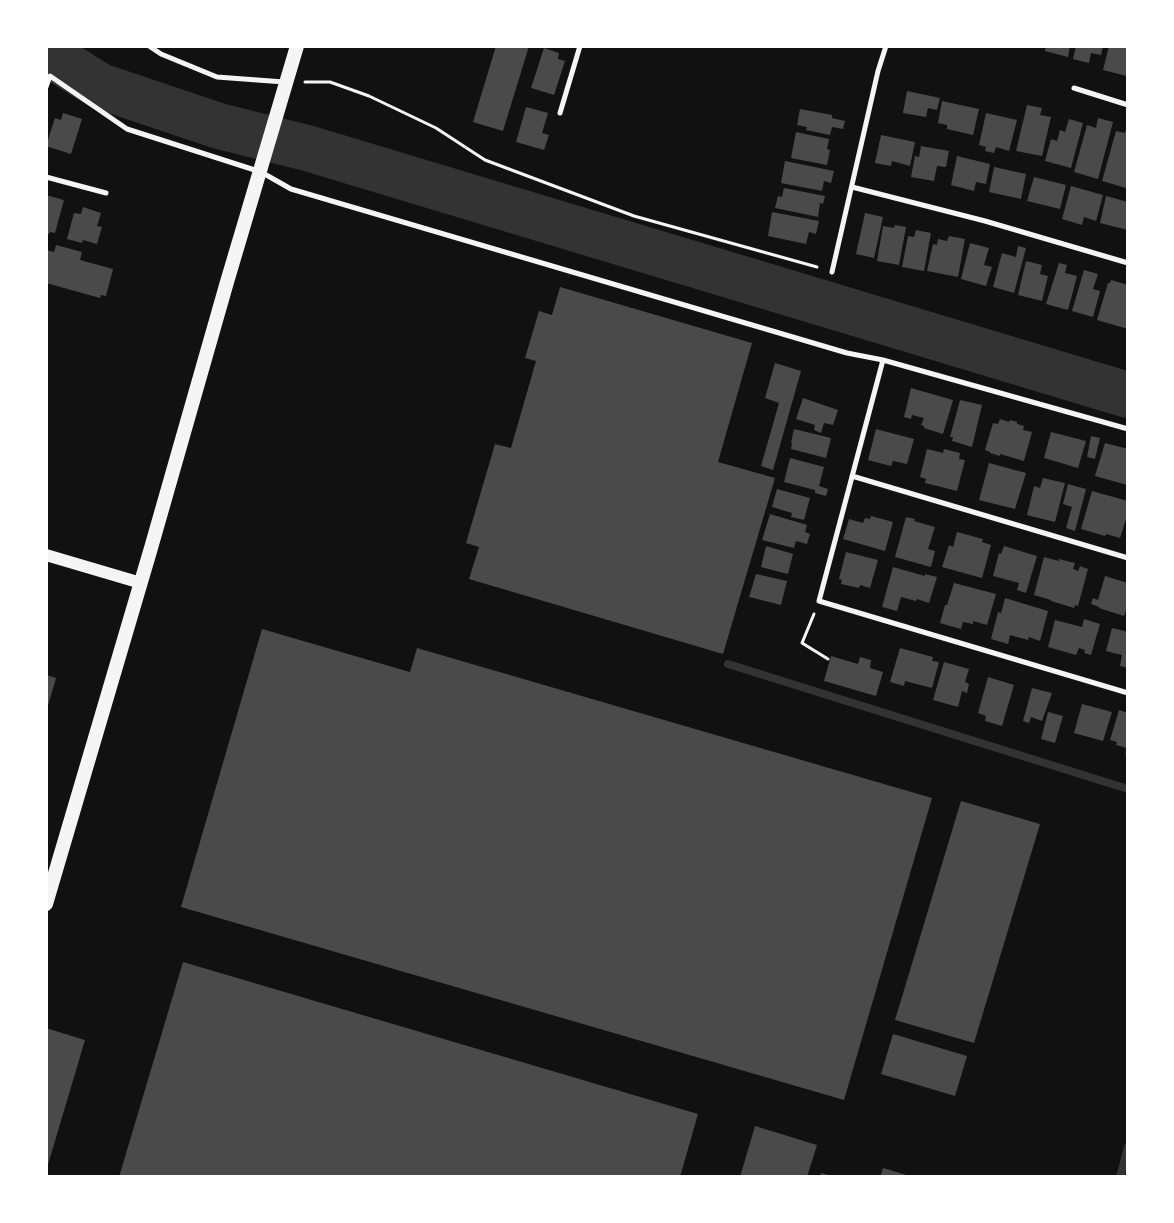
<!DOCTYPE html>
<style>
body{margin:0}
#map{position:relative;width:1174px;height:1223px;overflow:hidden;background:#111;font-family:"Public Sans",sans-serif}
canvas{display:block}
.frame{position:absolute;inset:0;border:48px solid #fff;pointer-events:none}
</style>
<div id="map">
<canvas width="1174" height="1223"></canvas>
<div class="frame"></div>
</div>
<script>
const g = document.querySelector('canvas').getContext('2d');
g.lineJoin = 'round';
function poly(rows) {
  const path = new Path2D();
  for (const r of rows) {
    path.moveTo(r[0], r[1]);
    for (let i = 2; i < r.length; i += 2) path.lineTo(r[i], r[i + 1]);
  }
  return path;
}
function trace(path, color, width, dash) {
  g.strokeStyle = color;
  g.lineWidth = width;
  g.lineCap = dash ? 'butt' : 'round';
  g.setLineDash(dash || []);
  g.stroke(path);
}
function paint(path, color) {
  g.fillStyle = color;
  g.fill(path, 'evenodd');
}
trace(poly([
 [728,664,1128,789],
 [1120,1177,1128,1147]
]), '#333', 8);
trace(poly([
 [46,51,52,56,100,86,219,126,307,148,1128,395]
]), '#333', 46);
paint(poly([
 [496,46,529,46,503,131,473,122],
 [1046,46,1070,46,1068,57,1045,51],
 [1076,46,1103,46,1101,55,1091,53,1089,63,1073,59],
 [1109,46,1128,46,1128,72,1127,76,1103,70],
 [544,48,559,53,558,59,565,61,554,95,531,88],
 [907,91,940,98,937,110,928,108,926,117,903,113],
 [942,101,979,109,973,135,947,129,947,125,938,123],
 [1027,105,1042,108,1040,115,1051,117,1042,156,1016,151],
 [526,107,548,113,542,133,549,135,544,150,516,142],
 [800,109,832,115,832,118,845,121,843,129,832,127,830,135,806,130,807,127,797,125],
 [63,113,82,119,71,154,46,146,55,118,61,120],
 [986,113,1017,120,1009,151,996,147,994,153,985,151,986,147,979,145],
 [1098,118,1113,122,1098,179,1074,172,1087,125,1096,128],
 [1069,119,1083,123,1071,168,1045,161,1051,139,1057,141,1060,130,1065,132],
 [1127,124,1128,182,1126,188,1102,181,1116,131,1125,133],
 [796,132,829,139,827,149,830,150,827,165,791,158],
 [881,135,915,142,910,166,892,161,891,166,875,163],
 [921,146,949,151,946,167,937,166,934,181,911,177,915,156,919,157],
 [957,156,990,164,986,184,976,182,974,191,951,185],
 [785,161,834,171,831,183,824,181,822,191,781,183],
 [994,167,1026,174,1021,199,989,192],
 [1034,177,1066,185,1060,209,1027,201],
 [1071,186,1103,195,1096,221,1084,217,1082,225,1062,219],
 [784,188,825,196,823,204,820,203,818,217,775,208,778,196,782,197],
 [46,195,64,200,55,233,50,232,49,234,46,233],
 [1106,196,1128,202,1128,230,1100,223],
 [83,207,101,213,97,226,102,227,97,244,83,240,82,243,67,239,74,213,81,214],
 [772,212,819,221,816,234,809,232,806,244,768,236],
 [865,213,883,217,874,258,856,254],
 [895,225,906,227,899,265,877,261,883,226,894,228],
 [916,230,931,233,924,271,902,267,908,236,914,237],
 [949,236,965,239,958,277,927,271,933,244,937,245,938,239,947,241],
 [970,243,989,248,984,265,992,267,986,286,961,279],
 [56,245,82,252,80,260,113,269,106,296,101,295,100,298,46,283,46,250,54,252],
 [1018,246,1026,248,1014,293,993,287,1002,253,1016,257],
 [1026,261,1042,265,1040,274,1048,276,1042,301,1018,295],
 [1059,263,1067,265,1065,273,1077,276,1068,310,1046,304],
 [1084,270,1098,274,1093,289,1100,291,1093,317,1072,311],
 [1111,280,1128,285,1128,329,1097,320,1108,283,1110,283],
 [560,287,752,343,718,462,775,478,723,654,469,579,479,547,466,543,495,444,511,448,536,361,525,358,539,311,552,315],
 [775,363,801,371,773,470,761,466,779,403,765,398],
 [911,388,953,400,943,434,924,428,924,426,921,425,924,418,912,415,911,419,904,417],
 [803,398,838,410,833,425,824,423,821,433,814,430,815,425,796,419],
 [960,400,982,405,972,447,952,441,953,437,950,437],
 [1000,419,1009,422,1010,420,1017,422,1017,424,1024,426,1023,430,1032,432,1024,461,1000,454,1000,456,990,453,990,452,985,450,993,423,998,424],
 [794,429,831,438,826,458,791,449,792,443,791,443],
 [876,429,914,439,907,464,893,461,891,466,868,460],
 [1051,432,1086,441,1078,468,1044,458],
 [1091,436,1100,438,1095,459,1087,457],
 [1105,443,1128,449,1127,485,1095,476],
 [927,449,943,453,944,449,960,453,959,459,965,460,957,491,925,483,926,479,920,477],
 [790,458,824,467,819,486,828,489,826,496,815,493,815,490,784,482],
 [989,463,1026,473,1015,509,979,500],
 [1043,478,1065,483,1055,522,1027,515,1034,486,1040,488],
 [1068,484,1086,489,1075,531,1066,528,1072,507,1063,504],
 [777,489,810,498,804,520,791,517,792,513,772,507],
 [1092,491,1128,501,1128,513,1120,538,1106,534,1105,536,1081,529],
 [770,514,807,525,805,532,810,534,807,544,796,541,794,548,762,540],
 [871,516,893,522,885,551,843,539,849,519,863,523,865,518,870,519],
 [906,517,915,519,914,521,935,527,928,549,935,551,931,567,895,557],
 [957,532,983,539,982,542,991,545,982,578,942,567,949,545,953,547],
 [766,546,793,554,788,574,761,567],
 [1004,546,1037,556,1026,593,1017,590,1019,583,993,576,999,553,1001,554],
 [846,552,878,560,870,588,860,585,859,588,841,584,842,580,839,579],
 [1044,557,1059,561,1059,559,1075,563,1073,569,1078,571,1080,566,1088,569,1078,606,1075,605,1074,608,1051,601,1051,600,1034,595],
 [893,567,925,576,925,574,937,577,929,603,917,599,916,601,901,597,897,611,882,607],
 [756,574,787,581,781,605,749,597],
 [1105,576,1128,583,1128,604,1124,616,1099,608,1099,607,1091,604,1093,598,1098,600],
 [954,583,996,594,987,625,973,621,973,624,963,622,961,629,940,623,945,605,947,605],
 [1005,598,1048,611,1040,641,1029,637,1028,640,1010,635,1008,644,991,639,998,612,1001,613],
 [1084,619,1100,624,1091,655,1084,653,1085,650,1079,648,1076,655,1048,647,1055,620,1082,627],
 [1112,628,1128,632,1128,668,1120,666,1122,655,1106,651],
 [262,629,410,672,417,648,932,798,844,1100,181,907],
 [900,648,933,657,932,661,939,662,932,688,905,681,904,686,890,682],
 [831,656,858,664,860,657,871,660,870,668,883,672,876,696,824,681],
 [944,662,969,669,965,682,969,684,967,693,962,691,958,707,933,700],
 [46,675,56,678,47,709,46,708],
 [988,677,1014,685,1002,726,985,721,986,716,978,713],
 [1032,688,1052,693,1042,721,1031,717,1029,723,1023,721],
 [1082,704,1112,712,1103,741,1074,733],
 [1119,710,1128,713,1128,755,1125,754,1127,748,1116,745,1117,742,1110,740],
 [1048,712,1063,716,1055,743,1041,739],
 [961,801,1040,824,974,1043,895,1020],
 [183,962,698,1114,680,1177,119,1177],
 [46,1028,85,1040,47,1168,46,1168],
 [893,1034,967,1056,955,1096,881,1074],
 [755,1126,817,1145,807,1177,740,1177],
 [883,1168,910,1176,910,1177,880,1177],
 [821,1173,833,1176,833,1177,820,1177]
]), '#4a4a4a');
trace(poly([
 [305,82,330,82,369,96,436,128,485,160,634,216,817,267],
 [814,614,802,643,828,659]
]), '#f5f5f5', 3);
trace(poly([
 [149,46,161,54,217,77,284,82],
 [46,87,50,76,127,129,261,172,291,189,847,353,883,360,1128,429],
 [1074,88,1128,105],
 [560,113,580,46],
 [46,177,106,193],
 [852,187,985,221,1128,263],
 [832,272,878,71,886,46],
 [883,360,819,601,1128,693],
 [852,476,1128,558]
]), '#f5f5f5', 5);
trace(poly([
 [46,555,141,583]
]), '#f5f5f5', 12);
trace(poly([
 [46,904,151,548,227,282,297,46]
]), '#f5f5f5', 14);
</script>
